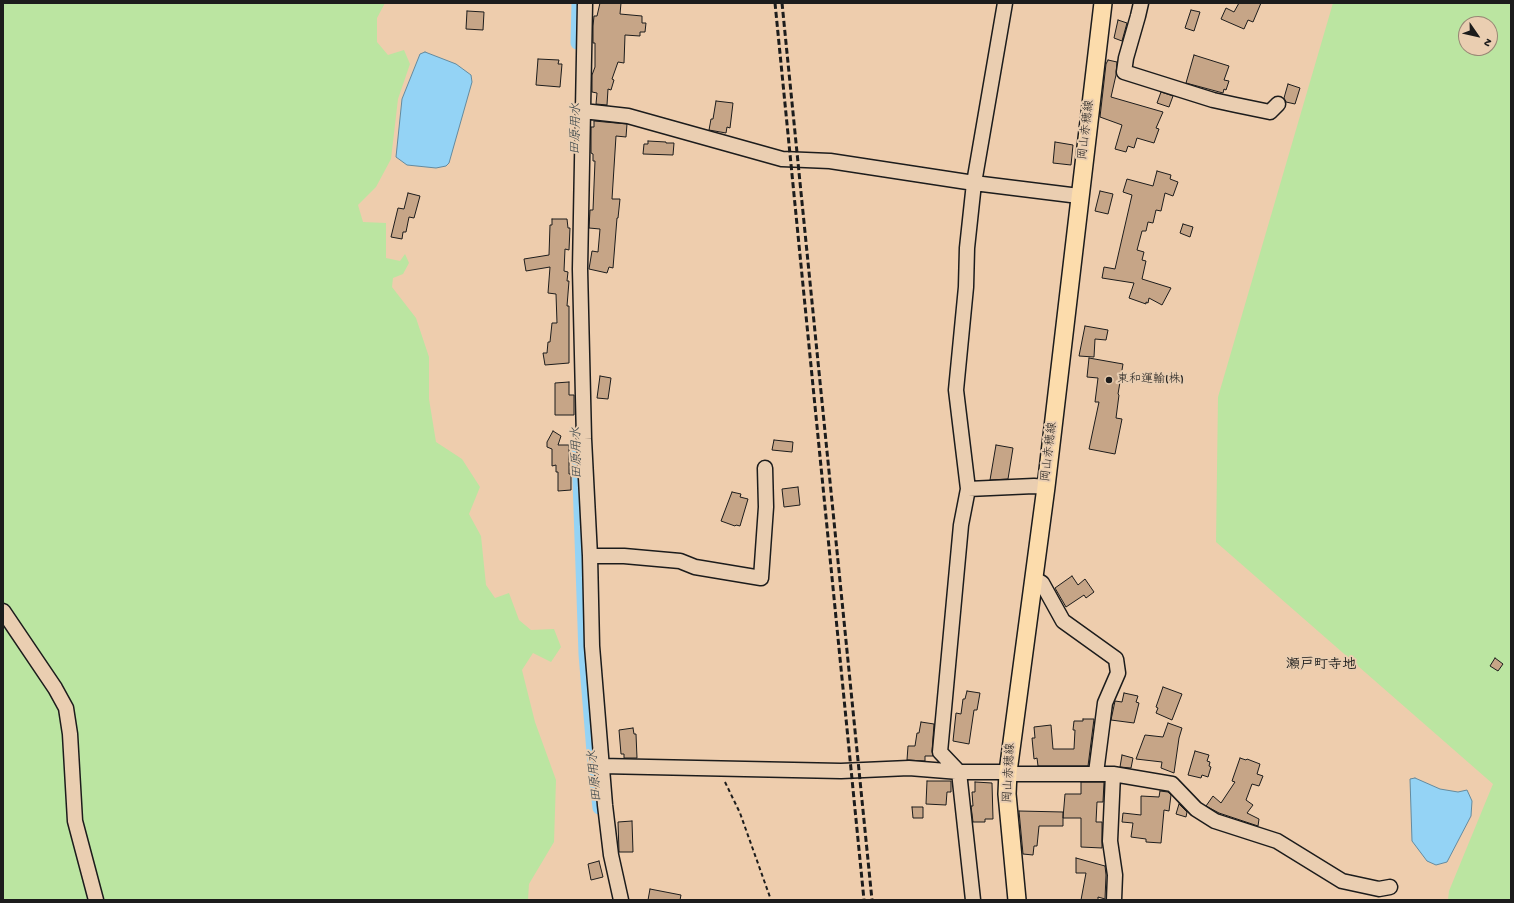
<!DOCTYPE html>
<meta charset="utf-8">
<style>
body{margin:0}
#map{position:relative;width:1514px;height:903px;overflow:hidden;background:#eecdad;font-family:"Gochi Hand",sans-serif}
canvas{display:block}
.frame{position:absolute;inset:0;border:4px solid #1c1c1c;pointer-events:none}
.north{position:absolute;left:1458px;top:16px;width:40px;height:40px;box-sizing:border-box;background:#eaceb1;border:1px solid #988775;border-radius:50%;rotate:124deg;font-size:11px;font-weight:700;line-height:16px;text-align:center;color:#1c1c1c}
.north::after{content:'';display:block;margin:auto;width:14px;height:18px;background:#1c1c1c;clip-path:polygon(50% 0,100% 100%,50% 72%,0 100%)}
</style>
<div id="map">
<canvas width="1514" height="903"></canvas>
<div class="frame"></div>
<div class="north">N</div>
</div>
<script>
const g = document.querySelector('canvas').getContext('2d');
g.lineJoin = 'round';
function paint(path, color) {
  g.fillStyle = color;
  g.fill(path, 'evenodd');
}
function poly(rows) {
  const path = new Path2D();
  for (const r of rows) {
    path.moveTo(r[0], r[1]);
    for (let i = 2; i < r.length; i += 2) path.lineTo(r[i], r[i + 1]);
  }
  return path;
}
function trace(path, color, width, dash) {
  g.strokeStyle = color;
  g.lineWidth = width;
  g.lineCap = dash ? 'butt' : 'round';
  g.setLineDash(dash || []);
  g.stroke(path);
}
function write(font, color, halo, rows, align = 'center') {
  g.font = font + ' "Gochi Hand","Klee One",sans-serif';
  g.lineWidth = 4;
  g.setLineDash([]);
  g.textBaseline = 'middle';
  g.strokeStyle = halo;
  g.fillStyle = color;
  for (const [text, x, y, turn = 0] of rows) {
    g.save();
    g.translate(x, y);
    g.rotate((+turn || 0) * Math.PI / 180);
    g.textAlign = isNaN(turn) ? turn : align;
    if (halo) g.strokeText(text, 0, 0);
    g.fillText(text, 0, 0);
    g.restore();
  }
}
paint(poly([
 [3,3,385,3,377,18,377,42,388,55,404,50,410,64,398,99,391,159,376,187,358,205,363,222,386,223,386,258,400,261,405,254,409,263,403,274,393,278,392,287,416,318,429,357,429,399,436,442,462,459,480,487,469,514,481,536,486,585,495,598,509,593,519,620,531,630,554,629,561,647,551,662,533,653,522,670,535,722,556,780,554,842,529,884,528,900,3,900],
 [1333,3,1511,3,1511,900,1448,900,1449,891,1493,784,1216,542,1218,397],
 [1466,24,1490,24,1490,48,1466,48]
]), '#bbe5a1');
const water = poly([
 [425,52,456,64,471,75,472,82,449,163,446,166,436,168,407,165,396,157,402,99,420,54,425,52],
 [1415,778,1440,789,1458,792,1467,790,1472,801,1471,816,1447,862,1436,865,1427,861,1412,841,1410,779,1415,778]
]);
paint(water, '#94d3f5');
trace(water, '#648a9e', 1);
trace(poly([
 [577,43,578,3],
 [578,452,585,654,594,764,599,808]
]), '#94d3f5', 13);
const building = poly([
 [600,3,621,3,620,14,642,16,642,23,646,23,645,32,640,32,640,36,625,35,624,63,618,62,612,79,614,80,611,90,608,89,607,105,596,104,597,93,592,92,592,75,595,67,595,43,593,43,593,26,594,16,597,16,600,3],
 [1239,3,1261,3,1253,22,1248,20,1244,29,1221,19,1226,8,1234,12,1239,3],
 [1191,10,1200,12,1194,31,1185,28,1191,10],
 [467,11,484,12,483,30,466,29,467,11],
 [1118,20,1127,23,1122,41,1114,38,1118,20],
 [1194,55,1229,66,1224,80,1229,81,1226,90,1224,89,1223,93,1186,83,1194,55],
 [538,59,559,60,558,64,562,64,560,87,536,85,538,59],
 [1108,60,1117,62,1116,75,1111,97,1163,112,1156,128,1159,129,1154,143,1137,138,1134,148,1128,146,1126,152,1115,149,1122,125,1100,117,1106,64,1108,60],
 [1288,84,1300,88,1295,104,1286,102,1284,98,1288,84],
 [1161,92,1173,96,1169,107,1157,103,1161,92],
 [716,101,733,103,730,128,727,127,726,133,709,130,711,119,713,119,716,101],
 [594,121,627,124,626,137,616,136,612,199,620,199,618,218,617,218,613,268,609,267,607,273,589,269,592,251,598,252,600,229,589,228,590,210,593,210,595,161,593,161,593,154,591,153,591,127,594,127,594,121],
 [648,141,666,142,666,143,674,143,673,155,643,154,644,144,648,144,648,141],
 [1055,142,1073,145,1071,165,1053,163,1055,142],
 [1157,171,1171,175,1170,179,1178,182,1173,196,1165,193,1161,211,1156,210,1153,223,1148,222,1146,231,1142,231,1137,250,1144,252,1142,260,1146,261,1142,279,1171,288,1162,305,1149,298,1148,303,1146,302,1146,304,1129,298,1134,283,1102,278,1104,267,1115,269,1132,195,1123,192,1127,179,1153,186,1157,171],
 [1100,191,1113,194,1108,214,1095,211,1100,191],
 [408,193,420,196,414,218,409,217,406,232,403,232,402,239,391,237,398,208,404,209,408,193],
 [552,219,567,219,568,228,570,228,569,250,565,249,564,271,568,272,567,281,569,281,567,306,569,306,569,363,545,365,543,353,547,353,548,342,550,342,552,323,557,323,556,294,548,293,550,267,526,271,524,259,549,255,550,225,552,225,552,219],
 [1183,224,1193,227,1190,237,1180,233,1183,224],
 [1085,326,1108,330,1106,340,1095,339,1094,357,1079,356,1085,326],
 [1089,358,1123,364,1118,394,1119,395,1116,418,1122,419,1115,454,1089,449,1099,402,1095,402,1098,378,1087,377,1089,358],
 [600,376,611,378,608,399,597,398,600,376],
 [569,382,569,395,574,395,574,415,555,415,555,383,569,382],
 [553,431,561,436,558,445,569,445,569,474,571,474,571,490,558,491,558,472,556,472,556,465,552,466,552,449,547,447,547,442,553,431],
 [774,440,793,442,792,452,772,450,774,440],
 [996,445,1013,448,1008,479,990,480,996,445],
 [798,487,800,505,784,507,782,489,798,487],
 [732,492,741,494,740,497,748,499,740,526,736,525,735,526,721,521,732,492],
 [1072,576,1078,585,1085,579,1094,592,1086,598,1084,595,1066,607,1055,588,1072,576],
 [1495,658,1503,664,1498,671,1490,666,1495,658],
 [1163,687,1182,694,1172,720,1156,713,1158,708,1156,707,1163,687],
 [967,691,980,693,977,710,974,710,969,744,953,741,956,713,961,714,963,699,965,699,967,691],
 [1124,693,1138,696,1136,702,1139,703,1134,723,1111,720,1115,701,1122,702,1124,693],
 [1083,719,1094,719,1088,766,1038,766,1037,758,1034,759,1032,738,1035,738,1034,727,1051,725,1053,749,1074,749,1075,730,1073,730,1074,721,1083,721,1083,719],
 [921,722,934,724,932,751,933,756,925,756,925,761,907,760,908,746,915,746,917,733,919,733,921,722],
 [1168,723,1182,728,1179,738,1174,773,1161,768,1162,762,1136,759,1145,735,1163,737,1168,723],
 [633,728,634,734,636,734,637,758,624,758,624,754,621,754,619,730,633,728],
 [1195,751,1209,755,1207,761,1210,762,1209,766,1211,767,1208,777,1202,775,1201,778,1188,775,1195,751],
 [1122,755,1133,758,1131,768,1120,767,1122,755],
 [1240,758,1246,760,1247,759,1260,764,1257,774,1263,776,1259,786,1252,784,1246,800,1253,805,1247,813,1259,819,1258,826,1219,813,1206,806,1213,796,1221,803,1235,782,1232,781,1240,758],
 [927,781,951,781,951,792,947,792,946,805,926,804,927,781],
 [975,782,992,783,993,819,985,819,985,822,973,822,971,806,973,806,972,792,975,792,975,782],
 [1081,782,1104,782,1103,802,1097,802,1096,822,1102,822,1102,848,1081,847,1081,818,1063,818,1065,794,1081,794,1081,782],
 [1160,791,1168,792,1171,795,1169,811,1164,810,1161,843,1146,842,1146,839,1131,837,1133,823,1122,822,1123,813,1141,815,1141,796,1159,797,1160,791],
 [1179,804,1187,812,1186,817,1176,814,1179,804],
 [912,807,923,807,923,818,913,818,912,807],
 [1019,811,1063,812,1063,826,1039,826,1037,846,1034,846,1033,855,1023,854,1019,811],
 [632,821,633,852,619,852,618,822,632,821],
 [1076,858,1105,866,1106,875,1105,899,1098,897,1098,900,1081,900,1086,873,1076,873,1076,858],
 [599,861,603,877,591,880,588,864,599,861],
 [650,889,681,895,680,900,648,900,650,889]
]);
paint(building, '#c6a587');
trace(building, '#1c1c1c', 1);
const minor = poly([
 [585,3,580,269,584,439,590,556,592,646,605,805,611,855,621,900],
 [1141,3,1138,16,1126,58,1124,72,1213,100,1236,105,1270,112,1278,104],
 [583,111,628,116,782,159,830,161,974,183,1079,196],
 [968,489,1034,486,1046,487],
 [590,556,624,556,680,561,695,567,761,578,766,507,765,468],
 [1033,578,1042,583,1063,621,1116,659,1118,673,1105,703,1096,773],
 [3,611,55,688,66,708,70,734,75,821,96,900],
 [601,766,841,771,909,768,959,772,1008,772,1015,774,1113,774,1172,784,1196,809,1215,821,1277,841,1342,881,1379,889,1390,887],
 [1113,774,1110,841,1115,875,1114,900],
 [973,900,959,772,940,752,961,525,968,489,956,390,966,287,967,248,974,183,1005,3]
]);
const major = poly([
 [1017,900,1007,794,1008,772,1046,487,1103,3]
]);
trace(minor, '#1c1c1c', 17);
trace(major, '#1c1c1c', 20);
trace(poly([
 [725,782,740,813,771,900]
]), '#1c1c1c', 2, [4, 3]);
trace(minor, '#eaceb1', 14);
trace(major, '#fcdcac', 17);
trace(poly([
 [775,3,864,900],
 [782,3,872,900]
]), '#1c1c1c', 3, [6, 3]);
for (const [x, y, r, color] of [
 [1109,380,4,"#1c1c1c"]
]) {
  const dot = new Path2D();
  dot.arc(x, y, r, 0, 2 * Math.PI);
  g.fillStyle = color;
  g.fill(dot);
  trace(dot, '#eaceb1', 1.5);
}
write('12px', '#1c1c1c', '#eaceb1', [
 ["岡山赤穂線",1087,130,-83],
 ["岡山赤穂線",1050,452,-83],
 ["岡山赤穂線",1010,773,-87]
]);
write('12px', '#1c1c1c', '#eaceb1', [
 ["東和運輸(株)",1117,380]
], 'left');
write('italic 13px', '#344147', '#eaceb1', [
 ["田原用水",577,129,-89],
 ["田原用水",578,453,-91],
 ["田原用水",596,776,-95]
]);
write('bold 14px', '#1c1c1c', '#eaceb1', [
 ["瀬戸町寺地",1321,666]
]);
</script>
